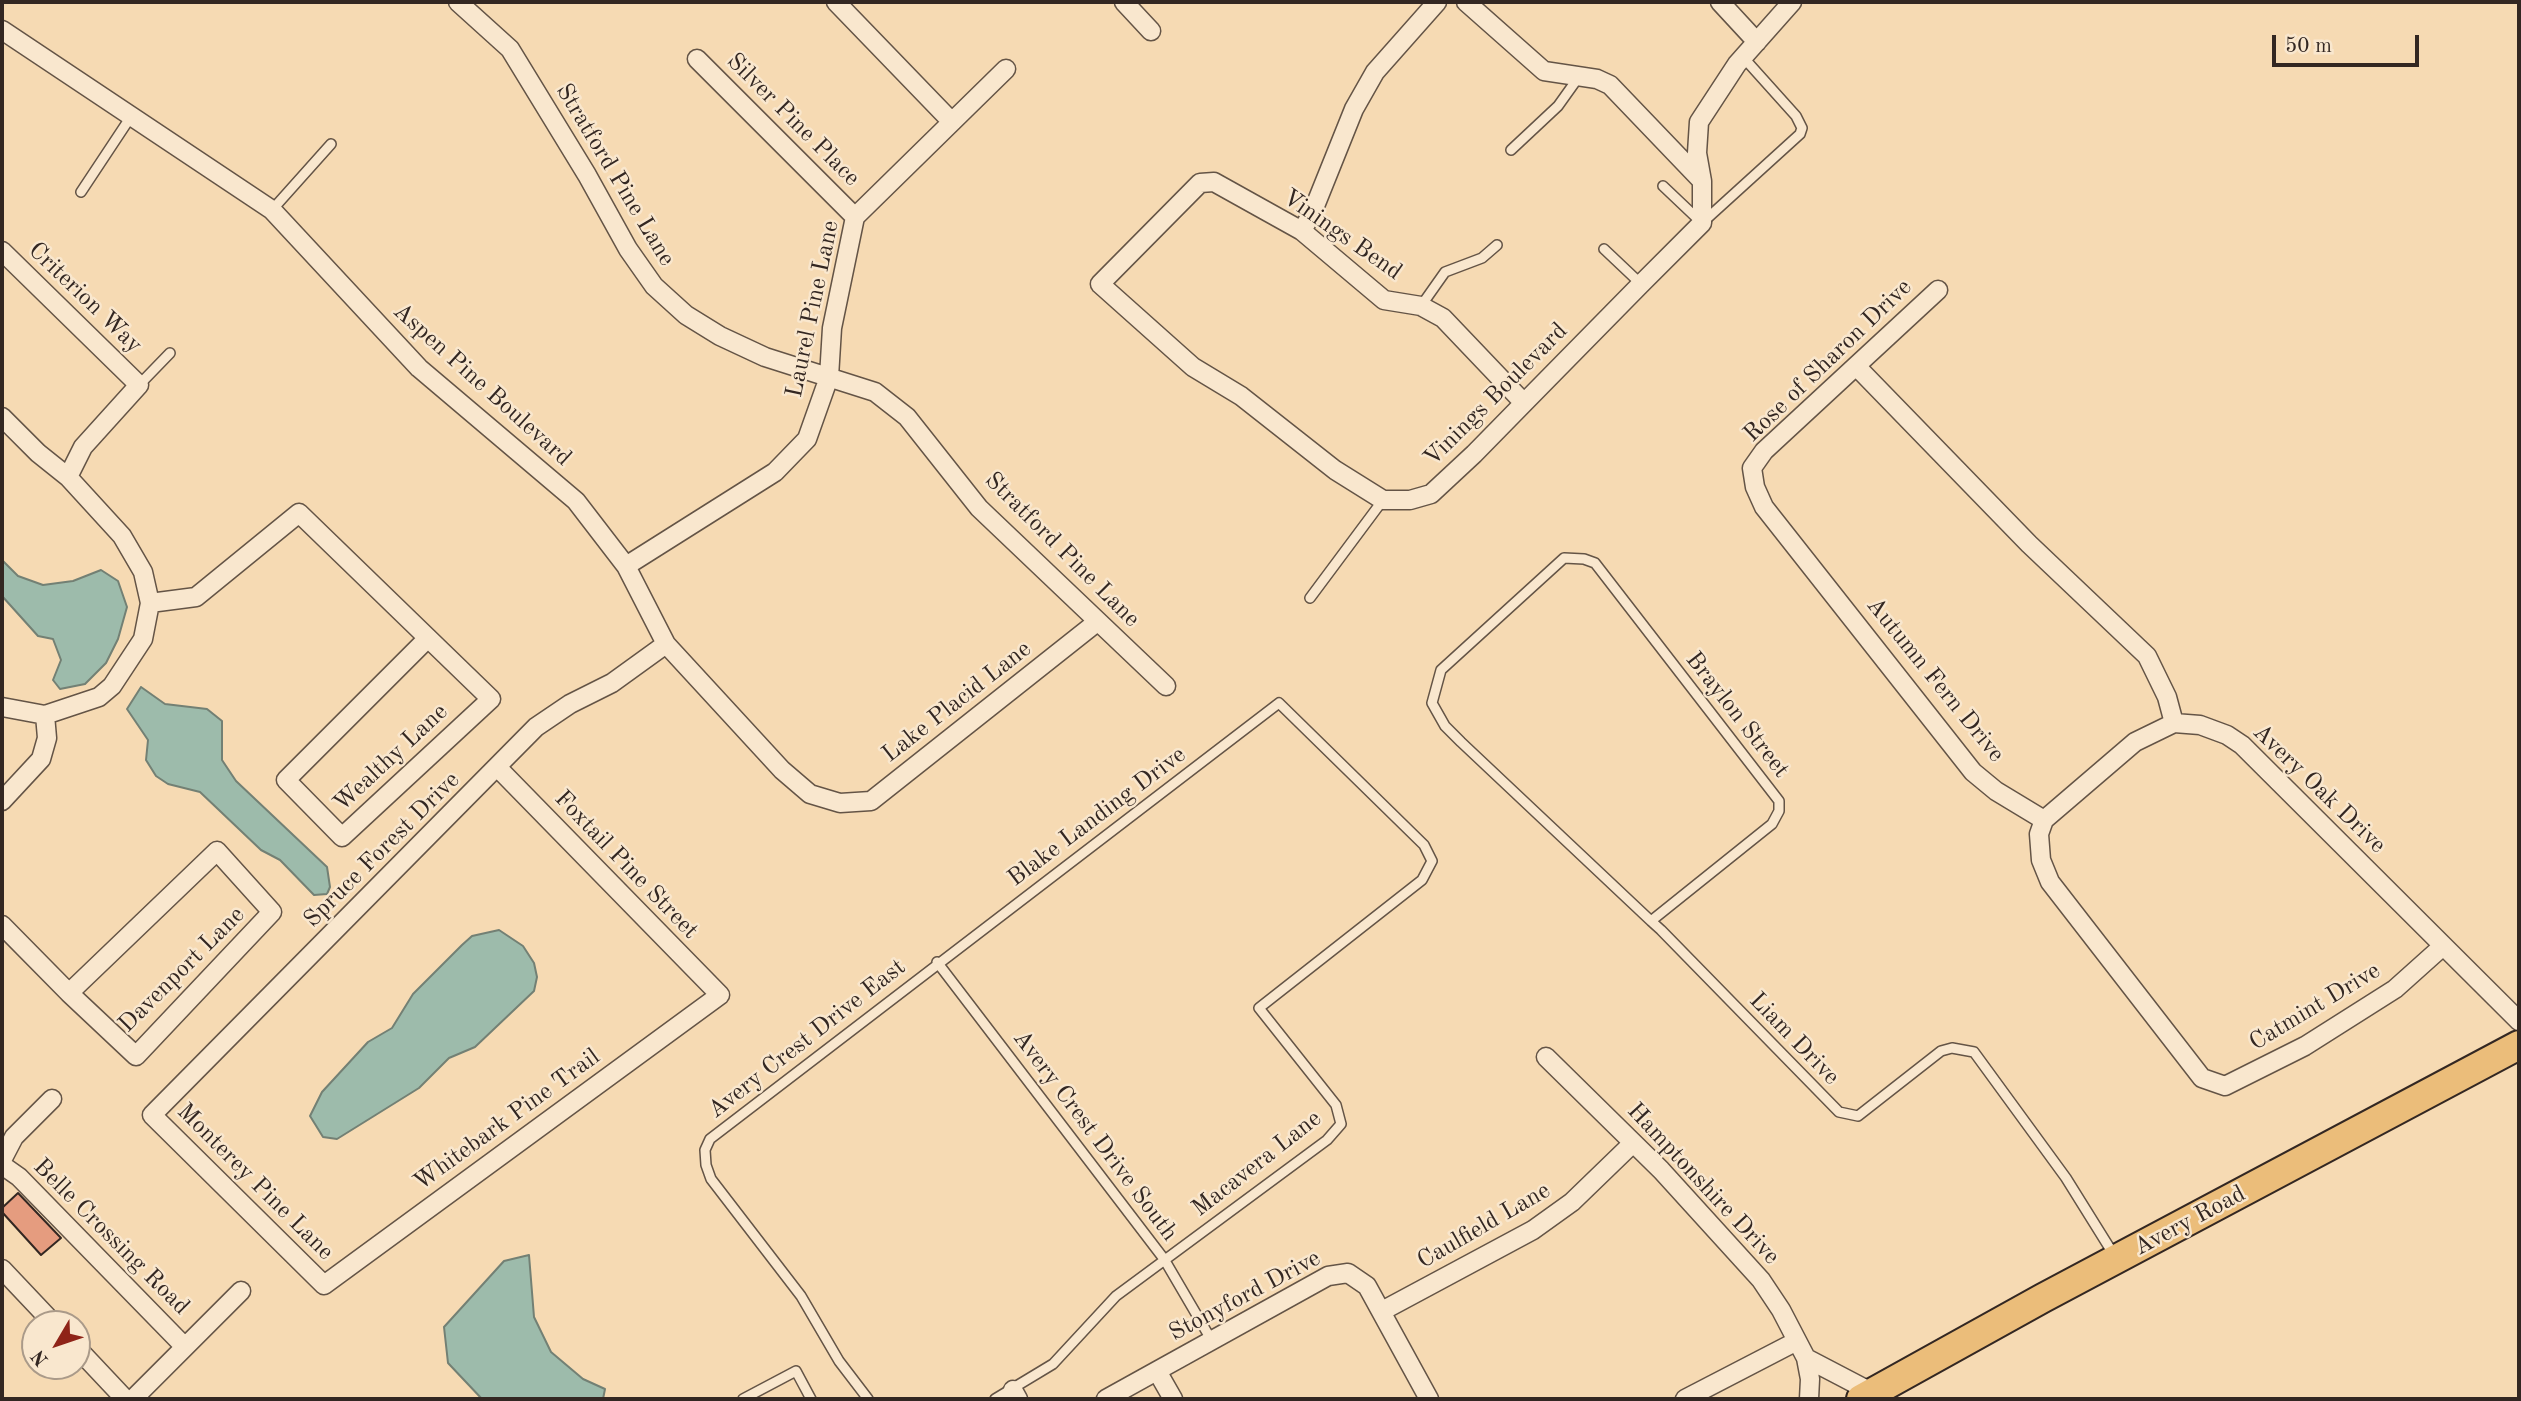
<!DOCTYPE html>
<style>
body{margin:0}
#map{position:relative;width:2521px;height:1401px;overflow:hidden;background:#f6dab3;font-family:"Old Standard TT",serif}
canvas{display:block}
.frame{position:absolute;inset:0;border:4px solid #332722;pointer-events:none}
.north{position:absolute;left:21px;top:1310px;width:70px;height:70px;box-sizing:border-box;background:#f9e7ce;border:2px solid #aa9a89;border-radius:50%;rotate:231deg;font-size:19px;font-weight:700;line-height:28px;text-align:center;color:#332722}
.north::after{content:'';display:block;margin:auto;width:24px;height:32px;background:#8f2418;clip-path:polygon(50% 0,100% 100%,50% 72%,0 100%)}
.scale{position:absolute;left:2272px;top:35px;width:147px;height:32px;box-sizing:border-box;border:4px solid #332722;border-top:0;padding-left:9px;font-size:21px;line-height:24px;white-space:nowrap;color:#332722;-webkit-text-stroke:5px #f9e7ce;paint-order:stroke}
</style>
<div id="map">
<canvas width="2521" height="1401"></canvas>
<div class="frame"></div>
<div class="north">N</div>
<div class="scale">50 m</div>
</div>
<script>
const g = document.querySelector('canvas').getContext('2d');
g.lineJoin = 'round';
function paint(path, color) {
  g.fillStyle = color;
  g.fill(path, 'evenodd');
}
function poly(rows) {
  const path = new Path2D();
  for (const r of rows) {
    path.moveTo(r[0], r[1]);
    for (let i = 2; i < r.length; i += 2) path.lineTo(r[i], r[i + 1]);
  }
  return path;
}
function trace(path, color, width, dash) {
  g.strokeStyle = color;
  g.lineWidth = width;
  g.lineCap = dash ? 'butt' : 'round';
  g.setLineDash(dash || []);
  g.stroke(path);
}
function write(font, color, halo, rows, align = 'center') {
  g.font = font + ' "Old Standard TT",serif';
  g.lineWidth = 5;
  g.setLineDash([]);
  g.textBaseline = 'middle';
  g.strokeStyle = halo;
  g.fillStyle = color;
  for (const [text, x, y, turn = 0] of rows) {
    g.save();
    g.translate(x, y);
    g.rotate((+turn || 0) * Math.PI / 180);
    g.textAlign = isNaN(turn) ? turn : align;
    if (halo) g.strokeText(text, 0, 0);
    g.fillText(text, 0, 0);
    g.restore();
  }
}
const water = poly([
 [2,560,18,576,43,585,73,581,101,570,118,581,127,607,118,639,106,663,85,684,60,689,53,680,61,660,53,639,38,636,2,596,2,560],
 [141,687,165,704,207,709,222,721,222,760,236,781,327,867,330,887,327,894,314,895,280,860,261,850,200,792,168,784,156,776,146,760,148,740,127,709,141,687],
 [499,930,523,946,534,963,537,977,534,991,475,1047,449,1058,419,1088,337,1139,323,1137,310,1116,322,1092,368,1042,392,1028,413,994,462,945,472,936,499,930],
 [529,1255,534,1317,551,1352,583,1379,605,1389,603,1399,482,1399,448,1363,444,1327,504,1261,529,1255]
]);
paint(water, '#9dbbab');
trace(water, '#738074', 2);
const building = poly([
 [18,1193,61,1238,41,1255,2,1212,2,1208,18,1193]
]);
paint(building, '#e59c7f');
trace(building, '#332722', 2);
const service = poly([
 [1511,150,1558,106,1578,78],
 [1663,186,1702,223,1800,134,1802,128,1796,116,1743,57],
 [81,192,132,115],
 [272,210,331,144],
 [1604,249,1641,284],
 [1421,306,1445,272,1482,258,1497,245],
 [139,385,170,353],
 [1310,598,1383,500],
 [1651,921,1772,824,1779,811,1779,801,1595,563,1584,559,1564,558,1441,670,1432,703,1445,726,1461,742,1651,921,1661,930,1839,1112,1858,1116,1941,1051,1952,1048,1974,1052,2066,1178,2114,1255],
 [937,962,1164,1259,1212,1341],
 [743,1399,796,1371,811,1399],
 [868,1399,839,1361,801,1296,711,1179,706,1165,705,1150,710,1139,1279,703,1424,845,1432,861,1422,880,1259,1008,1336,1105,1341,1124,1327,1140,1116,1296,1053,1364,995,1399]
]);
const minor = poly([
 [458,2,510,49,587,175,628,249,654,286,686,315,720,336,765,357,875,392,907,417,979,508,1166,686],
 [836,2,951,121],
 [1124,2,1151,31],
 [1466,2,1544,71,1597,79,1610,85,1702,181],
 [1720,2,1757,42],
 [2,30,272,210,419,368,576,501,626,566,666,644,782,770,810,794,840,803,871,801,1097,622],
 [697,59,855,217],
 [1302,231,1313,211,1354,109,1375,72,1437,2],
 [2,251,139,385,83,447,68,477,122,536,143,572,150,603,143,639,112,686,99,697,45,715,2,707],
 [1938,290,1764,451,1752,468,1755,487,1764,507,1973,772,1996,791,2044,820],
 [1857,367,2029,544,2147,656,2167,697,2174,723],
 [1524,403,1443,318,1421,306,1384,300,1302,231,1214,182,1200,183,1100,284,1193,367,1241,396,1335,470,1383,500,1410,500,1431,494,1474,454,1524,403,1641,284,1702,223,1702,181,1697,153,1699,122,1737,64,1792,2],
 [2,417,38,453,68,477],
 [626,566,775,472,807,439,829,377,832,328,855,217,1006,69],
 [150,603,196,597,299,513,428,638],
 [428,638,491,699,342,837,286,780,428,638],
 [2174,723,2135,742,2044,820,2039,834,2041,860,2050,882,2202,1078,2225,1086,2305,1046,2395,989,2443,946],
 [2174,723,2200,725,2227,735,2242,745,2519,1021],
 [498,768,720,995,324,1285,152,1115,536,727,570,704,612,683,666,644],
 [2,801,41,759,47,738,45,715],
 [217,851,272,912,136,1056,69,993,217,851],
 [2,925,69,993],
 [1546,1057,1661,1170,1761,1280,1781,1310,1806,1358,1810,1379,1809,1399],
 [2,1160,14,1137,52,1099],
 [2,1165,19,1177,184,1346],
 [2,1269,54,1324],
 [1382,1311,1533,1230,1572,1202,1633,1143],
 [77,1348,125,1399],
 [1806,1358,1873,1393],
 [1157,1371,1173,1399],
 [1013,1390,1018,1399],
 [133,1399,241,1291],
 [1106,1399,1328,1276,1348,1273,1367,1286,1429,1399],
 [1685,1399,1797,1341]
]);
const primary = poly([
 [1861,1399,2043,1298,2519,1045]
]);
trace(service, '#645446', 12);
trace(minor, '#645446', 21);
trace(primary, '#332722', 32);
trace(service, '#f9e7ce', 9);
trace(minor, '#f9e7ce', 18);
trace(primary, '#ebbd7a', 28);
write('24px', '#332722', '#f9e7ce', [
 ["Silver Pine Place",793,120,45],
 ["Stratford Pine Lane",615,175,59],
 ["Vinings Bend",1342,235,35],
 ["Criterion Way",85,298,44],
 ["Laurel Pine Lane",813,309,-78],
 ["Rose of Sharon Drive",1828,361,-44],
 ["Aspen Pine Boulevard",482,385,42],
 ["Vinings Boulevard",1496,395,-45],
 ["Stratford Pine Lane",1062,550,45],
 ["Autumn Fern Drive",1935,680,51],
 ["Lake Placid Lane",957,702,-38],
 ["Braylon Street",1737,715,52],
 ["Wealthy Lane",391,758,-43],
 ["Avery Oak Drive",2319,789,44],
 ["Blake Landing Drive",1097,817,-37],
 ["Spruce Forest Drive",382,850,-45],
 ["Foxtail Pine Street",626,865,46],
 ["Davenport Lane",182,970,-45],
 ["Catmint Drive",2315,1007,-31],
 ["Avery Crest Drive East",807,1039,-38],
 ["Liam Drive",1794,1039,46],
 ["Whitebark Pine Trail",507,1120,-36],
 ["Avery Crest Drive South",1095,1136,53],
 ["Macavera Lane",1257,1164,-38],
 ["Monterey Pine Lane",255,1182,45],
 ["Hamptonshire Drive",1703,1184,47],
 ["Avery Road",2190,1221,-28],
 ["Caulfield Lane",1484,1226,-30],
 ["Belle Crossing Road",111,1237,45],
 ["Stonyford Drive",1245,1296,-28]
]);
</script>
